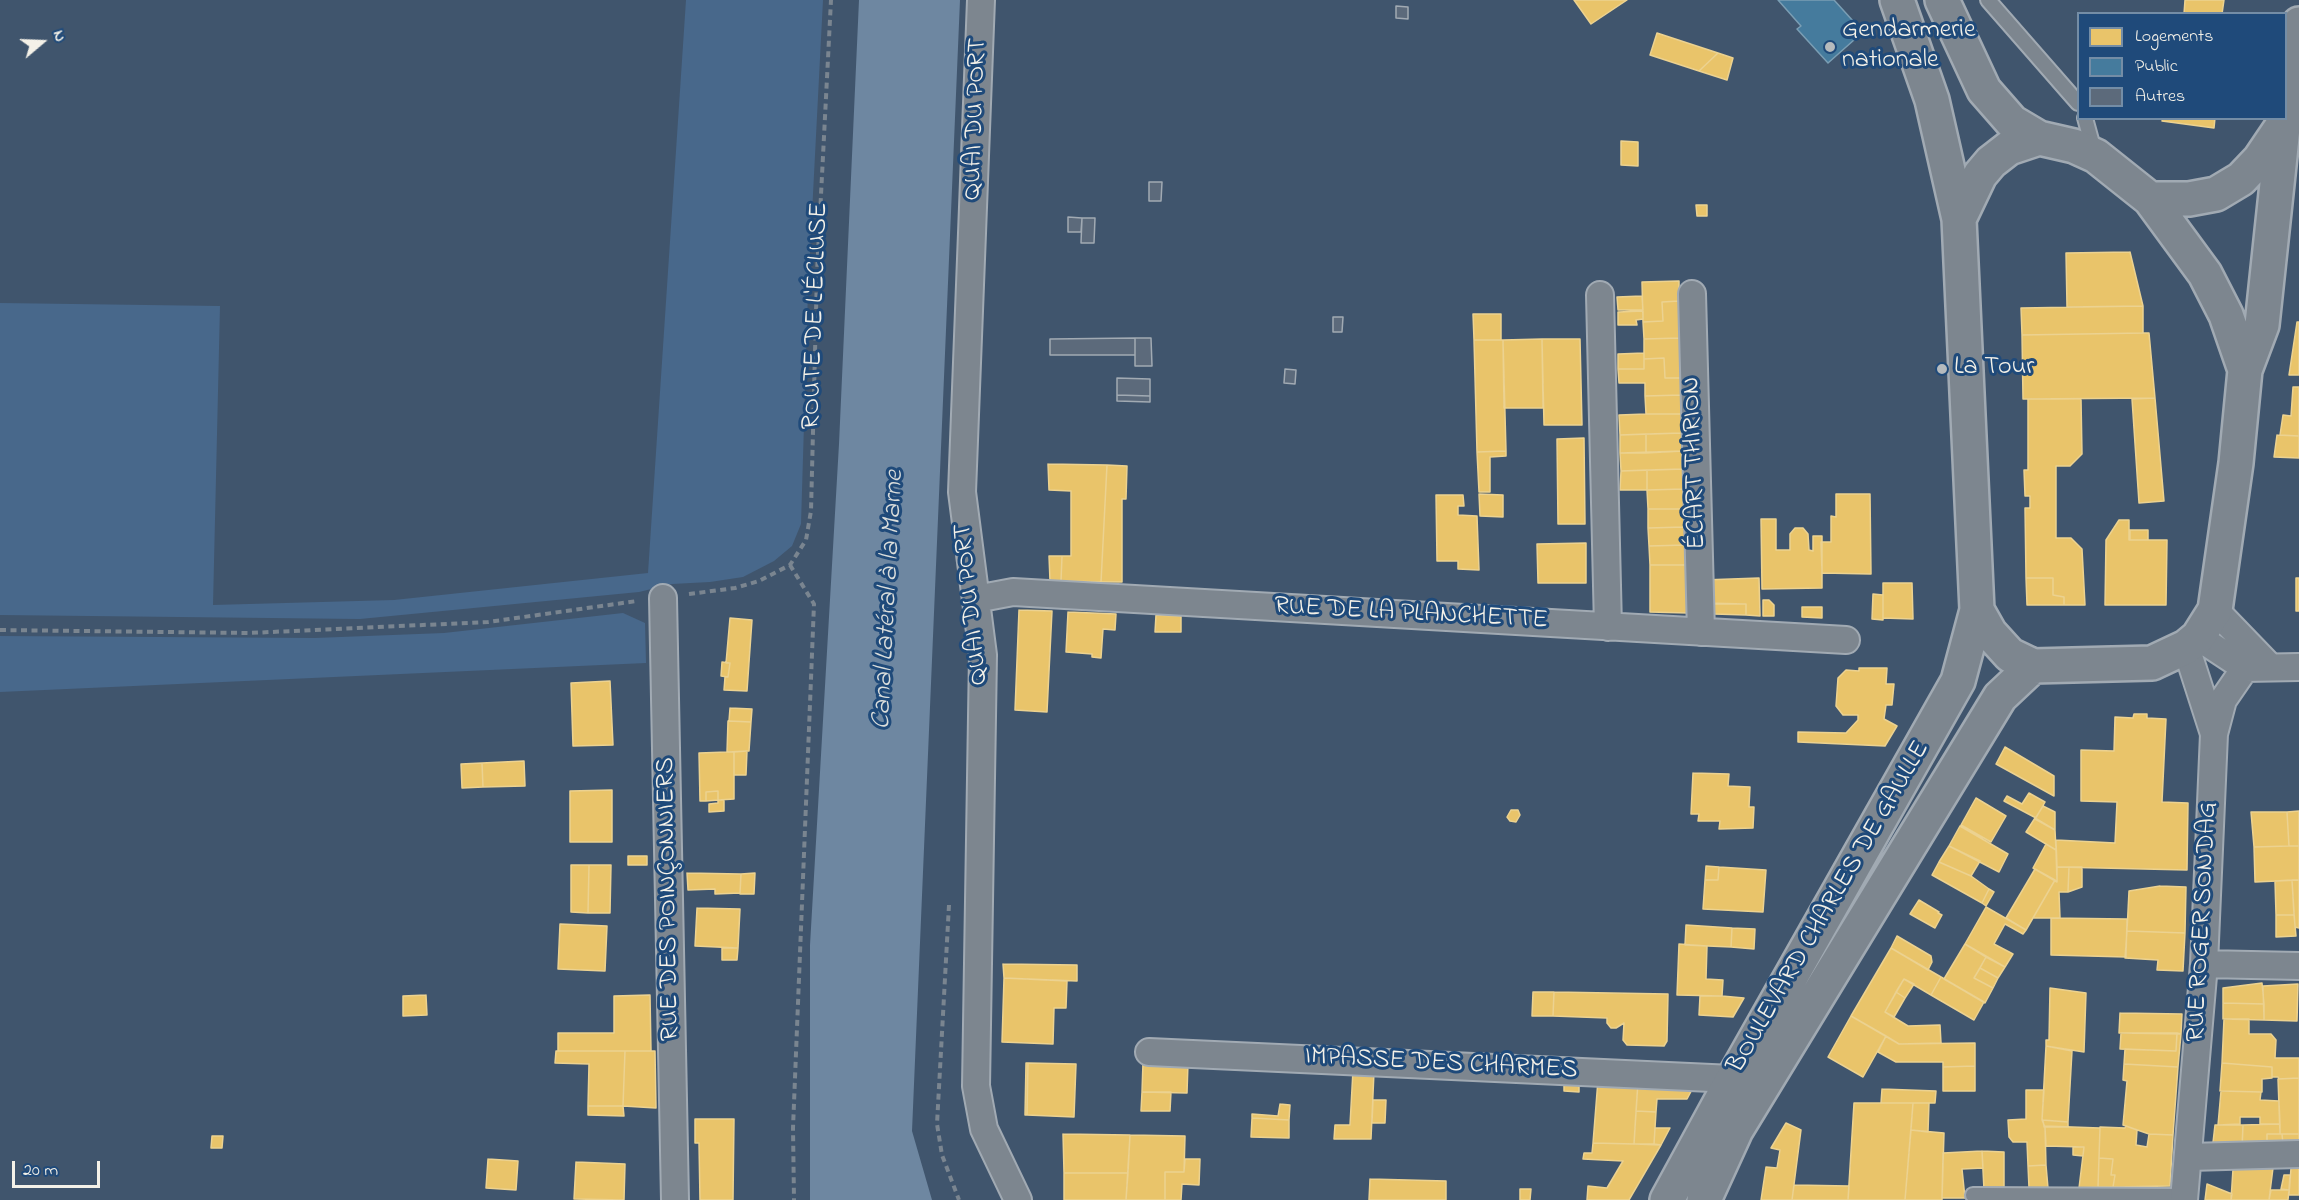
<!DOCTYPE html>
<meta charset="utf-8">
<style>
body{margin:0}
#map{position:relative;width:2299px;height:1200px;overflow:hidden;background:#40556d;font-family:"Indie Flower",sans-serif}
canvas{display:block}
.legend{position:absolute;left:2077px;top:12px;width:210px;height:108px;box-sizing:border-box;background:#1f4a7a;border:2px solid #748da6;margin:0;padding:8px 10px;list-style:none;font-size:18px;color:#f4f1e8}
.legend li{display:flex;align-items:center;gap:12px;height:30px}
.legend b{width:30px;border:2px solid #748da6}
.north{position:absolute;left:12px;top:12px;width:60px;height:60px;-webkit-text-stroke:4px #1f4a7a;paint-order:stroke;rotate:71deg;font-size:16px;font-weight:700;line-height:24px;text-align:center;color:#f4f1e8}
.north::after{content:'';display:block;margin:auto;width:21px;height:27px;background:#f4f1e8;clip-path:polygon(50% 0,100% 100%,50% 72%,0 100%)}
.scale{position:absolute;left:12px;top:1161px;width:88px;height:27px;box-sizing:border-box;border:3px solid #f4f1e8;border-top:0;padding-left:8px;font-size:18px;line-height:21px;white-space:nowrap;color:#f4f1e8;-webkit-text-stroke:4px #1f4a7a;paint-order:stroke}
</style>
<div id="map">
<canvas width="2299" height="1200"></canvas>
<ul class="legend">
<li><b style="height:16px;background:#e9c46a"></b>Logements</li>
<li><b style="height:16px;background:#457b9d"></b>Public</li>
<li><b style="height:16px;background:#5c6a7b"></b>Autres</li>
</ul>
<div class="north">N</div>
<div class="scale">20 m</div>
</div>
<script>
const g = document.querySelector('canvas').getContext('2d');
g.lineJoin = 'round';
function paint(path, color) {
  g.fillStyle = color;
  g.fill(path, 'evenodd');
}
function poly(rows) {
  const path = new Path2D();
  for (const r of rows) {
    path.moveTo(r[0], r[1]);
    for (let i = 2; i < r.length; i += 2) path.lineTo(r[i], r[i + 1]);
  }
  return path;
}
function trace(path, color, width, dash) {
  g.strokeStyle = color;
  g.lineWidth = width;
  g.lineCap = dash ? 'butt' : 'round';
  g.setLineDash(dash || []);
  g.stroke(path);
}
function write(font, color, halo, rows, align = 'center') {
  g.font = font + ' "Indie Flower",sans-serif';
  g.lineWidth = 6;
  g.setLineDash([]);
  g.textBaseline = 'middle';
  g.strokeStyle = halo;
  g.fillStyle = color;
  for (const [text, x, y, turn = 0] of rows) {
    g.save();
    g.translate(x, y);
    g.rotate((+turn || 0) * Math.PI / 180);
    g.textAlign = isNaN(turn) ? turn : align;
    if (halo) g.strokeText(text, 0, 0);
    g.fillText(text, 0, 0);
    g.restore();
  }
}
paint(poly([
 [686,0,823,0,808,291,801,524,792,546,774,561,743,577,710,582,672,584,639,592,360,619,0,615,0,303,220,306,213,605,394,600,648,573],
 [623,613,645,623,646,663,0,692,0,636,315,638,444,633]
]), '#48688b');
paint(poly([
 [859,0,960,0,912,1131,932,1200,810,1200,810,945,839,444]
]), '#6e87a1');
const homes = poly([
 [1574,0,1627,0,1591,24,1574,0],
 [2185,0,2224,0,2222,14,2184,14,2185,0],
 [1657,33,1718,53,1699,71,1650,55,1657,33],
 [1718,53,1733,58,1727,80,1699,71,1718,53],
 [2163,118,2215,118,2214,128,2162,121,2163,118],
 [1621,141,1638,142,1638,166,1621,165,1621,141],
 [1696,205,1707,205,1707,216,1697,216,1696,205],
 [2130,252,2143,306,2067,307,2066,253,2130,252],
 [1679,281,1679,301,1662,302,1663,321,1643,322,1642,282,1679,281],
 [1642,296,1643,310,1618,310,1617,297,1642,296],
 [1679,301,1680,338,1644,339,1643,322,1663,321,1662,302,1679,301],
 [2143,306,2143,333,2022,335,2021,308,2143,306],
 [1643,311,1643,319,1636,320,1637,325,1618,325,1618,312,1643,311],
 [1473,314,1501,314,1501,340,1474,340,1473,314],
 [2297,322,2299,322,2299,375,2289,375,2297,322],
 [2143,333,2149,333,2155,398,2023,399,2022,335,2143,333],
 [1680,338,1681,378,1665,378,1664,358,1644,359,1644,339,1680,338],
 [1542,339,1543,408,1504,408,1503,340,1542,339],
 [1542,339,1580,339,1582,425,1544,425,1542,339],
 [1474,340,1503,340,1506,451,1477,452,1474,340],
 [1644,353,1644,369,1618,369,1618,354,1644,353],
 [1664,358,1665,378,1681,378,1682,395,1645,396,1645,383,1619,383,1618,369,1644,369,1644,359,1664,358],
 [2293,387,2299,387,2299,436,2280,435,2283,415,2291,416,2293,387],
 [1682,395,1682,414,1646,414,1645,396,1682,395],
 [2155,398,2164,501,2139,503,2132,399,2155,398],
 [2028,399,2081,399,2082,454,2070,466,2056,466,2056,538,2071,538,2082,549,2085,605,2064,605,2064,597,2053,595,2053,578,2026,578,2025,508,2030,508,2030,496,2025,496,2024,470,2028,470,2028,399],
 [1646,414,1682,414,1683,433,1620,435,1619,415,1646,414],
 [1683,433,1683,451,1646,453,1646,434,1683,433],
 [1646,434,1646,453,1620,453,1620,435,1646,434],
 [2277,435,2299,436,2299,458,2274,457,2277,435],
 [1584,438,1585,524,1558,524,1557,439,1584,438],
 [1506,451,1506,456,1490,457,1490,492,1479,492,1477,452,1506,451],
 [1683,451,1684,469,1621,471,1620,453,1683,451],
 [1048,464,1107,465,1101,582,1061,581,1062,556,1071,556,1071,491,1049,490,1048,464],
 [1107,465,1127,466,1126,499,1122,499,1122,582,1101,582,1107,465],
 [1684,469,1684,489,1647,490,1647,470,1684,469],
 [1647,470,1647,490,1620,490,1621,471,1647,470],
 [1684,489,1684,509,1648,509,1647,490,1684,489],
 [1479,494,1503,495,1503,517,1480,516,1479,494],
 [1836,494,1870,494,1871,574,1822,573,1821,542,1831,542,1831,516,1836,517,1836,494],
 [1436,495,1463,495,1464,506,1458,506,1458,515,1477,516,1479,570,1458,569,1458,561,1437,561,1436,495],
 [1648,509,1684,509,1685,527,1648,528,1648,509],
 [1761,519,1776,519,1776,550,1790,550,1790,534,1795,528,1803,528,1808,534,1809,550,1813,551,1813,536,1822,536,1822,588,1762,589,1761,519],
 [2119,520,2129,520,2129,540,2167,540,2166,605,2105,605,2106,540,2119,520],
 [1685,527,1686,545,1649,546,1648,528,1685,527],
 [2130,530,2148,530,2148,540,2130,540,2130,530],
 [1586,543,1586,583,1538,583,1537,544,1586,543],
 [1686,545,1686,565,1650,565,1649,546,1686,545],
 [1049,556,1062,556,1061,581,1050,581,1049,556],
 [1650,565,1686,565,1688,613,1650,612,1650,565],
 [1759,578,1760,616,1746,615,1746,604,1704,603,1703,580,1759,578],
 [2026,578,2053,578,2053,595,2064,597,2064,605,2027,605,2026,578],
 [2296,578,2299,578,2299,611,2296,611,2296,578],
 [1883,583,1912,583,1913,619,1883,618,1883,583],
 [1873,594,1883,595,1883,620,1872,619,1873,594],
 [1763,600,1769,600,1774,605,1774,616,1763,616,1763,600],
 [1714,604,1746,604,1746,615,1714,614,1714,604],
 [1802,607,1822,607,1822,618,1802,617,1802,607],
 [1019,610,1052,611,1047,712,1015,710,1019,610],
 [1068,612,1116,614,1115,630,1103,629,1101,658,1092,657,1092,654,1066,652,1068,612],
 [1156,615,1181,616,1181,632,1155,632,1156,615],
 [730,618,752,620,747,691,724,690,725,677,728,677,730,663,726,663,730,618],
 [722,662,730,663,728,677,721,676,722,662],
 [1859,668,1887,668,1886,684,1894,684,1892,705,1886,705,1884,719,1897,726,1885,746,1798,742,1798,732,1846,733,1858,720,1858,715,1843,715,1836,706,1838,678,1846,670,1859,671,1859,668],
 [610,681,613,745,573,746,571,683,610,681],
 [730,708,752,709,751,722,729,721,730,708],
 [2134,714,2147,714,2147,718,2166,719,2162,802,2188,803,2187,870,2057,867,2056,840,2115,843,2117,802,2081,801,2081,750,2114,751,2115,717,2133,718,2134,714],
 [728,721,751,722,749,751,727,752,728,721],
 [2005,747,2054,776,2054,796,1996,764,2005,747],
 [747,751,746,775,734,775,734,752,747,751],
 [727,752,734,752,734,799,718,800,718,791,706,792,706,801,700,801,699,753,727,752],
 [524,761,525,786,483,787,482,763,524,761],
 [482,763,483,787,462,788,461,764,482,763],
 [1693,773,1729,774,1728,786,1750,787,1749,807,1754,807,1753,828,1719,829,1720,821,1698,821,1699,814,1691,814,1693,773],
 [612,790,612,842,570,842,570,791,612,790],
 [718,791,718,800,706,801,706,792,718,791],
 [2029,793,2045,802,2036,818,2004,801,2007,796,2022,804,2029,793],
 [1976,798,2006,816,1991,842,1961,825,1976,798],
 [718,800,724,800,724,811,709,812,709,804,718,803,718,800],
 [2043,806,2055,812,2055,830,2035,819,2043,806],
 [1511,810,1518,810,1520,815,1516,822,1510,821,1507,817,1511,810],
 [2299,811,2299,846,2289,846,2287,812,2299,811],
 [2251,812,2287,812,2289,846,2254,847,2251,812],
 [2035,818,2055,830,2056,850,2026,832,2035,818],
 [1960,826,2008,854,1999,872,1949,846,1960,826],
 [2046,844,2056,850,2057,882,2033,868,2046,844],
 [1949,846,1980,861,1971,876,1939,862,1949,846],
 [2289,846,2299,846,2299,880,2255,882,2254,847,2289,846],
 [628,856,647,856,647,865,628,865,628,856],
 [1939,862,1971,876,1989,889,1982,903,1932,875,1939,862],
 [571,865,589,865,588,913,571,912,571,865],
 [589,865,611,865,610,913,588,913,589,865],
 [1706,866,1719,867,1718,880,1705,880,1706,866],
 [1719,867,1766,870,1763,912,1703,909,1705,880,1718,880,1719,867],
 [2057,867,2069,867,2068,892,2059,892,2060,918,2033,918,2055,880,2057,882,2057,867],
 [2069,867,2082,867,2082,887,2068,892,2069,867],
 [2035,869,2055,880,2026,930,2006,918,2035,869],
 [687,873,741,874,740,893,715,894,715,889,688,890,687,873],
 [755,873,754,894,740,894,741,874,755,873],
 [2292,880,2299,880,2299,928,2295,927,2292,880],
 [2292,880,2294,915,2276,915,2275,881,2292,880],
 [2160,886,2186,887,2185,933,2127,931,2129,891,2160,886],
 [1989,889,1994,892,1986,906,1982,903,1989,889],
 [1919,900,1939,912,1938,913,1942,915,1935,928,1910,914,1919,900],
 [1986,907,2026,930,2023,934,2005,924,1994,944,2013,954,2005,967,1965,944,1986,907],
 [697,908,740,909,738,948,695,946,697,908],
 [2276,915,2294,915,2296,936,2276,937,2276,915],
 [2051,918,2127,919,2126,957,2051,955,2051,918],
 [560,924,607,926,605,971,558,969,560,924],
 [1686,925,1732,928,1731,947,1685,945,1686,925],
 [1732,928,1755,929,1754,949,1731,947,1732,928],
 [2127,931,2185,933,2183,971,2157,970,2158,960,2125,958,2127,931],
 [1897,936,1931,956,1932,962,1928,970,1891,948,1897,936],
 [1679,944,1707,946,1706,979,1723,980,1722,996,1677,995,1679,944],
 [1965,944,1986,957,1974,978,1993,988,1985,1003,1944,979,1965,944],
 [722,948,738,948,737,960,722,960,722,948],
 [1891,948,1941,977,1931,995,1904,979,1885,1012,1908,1026,1940,1025,1941,1043,1899,1044,1851,1016,1891,948],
 [1986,957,2005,967,1998,978,1980,968,1986,957],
 [1003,964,1077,965,1077,981,1004,978,1003,964],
 [1980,968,1998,978,1993,988,1974,978,1980,968],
 [1941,977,1984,1002,1974,1020,1931,995,1941,977],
 [1004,978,1067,981,1066,1008,1054,1008,1053,1044,1002,1042,1004,978],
 [1904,979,1914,984,1905,998,1896,992,1904,979],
 [2262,983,2264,1004,2223,1003,2223,988,2262,983],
 [2298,984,2297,1021,2264,1020,2263,986,2298,984],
 [2050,988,2086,993,2084,1052,2046,1046,2046,1040,2049,1040,2050,988],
 [1533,992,1554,992,1553,1016,1532,1016,1533,992],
 [1554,992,1668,994,1667,1041,1664,1046,1627,1045,1623,1040,1624,1023,1616,1028,1611,1028,1607,1023,1607,1018,1553,1016,1554,992],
 [1896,992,1905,998,1894,1017,1885,1012,1896,992],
 [426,995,427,1015,403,1016,403,996,426,995],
 [650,995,651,1051,558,1051,558,1033,614,1033,614,996,650,995],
 [1700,996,1722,996,1744,998,1733,1017,1699,1015,1700,996],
 [2223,1003,2264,1004,2264,1020,2223,1019,2223,1003],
 [2120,1013,2182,1014,2181,1034,2119,1033,2120,1013],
 [1851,1016,1886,1036,1863,1077,1828,1057,1851,1016],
 [2224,1019,2249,1019,2249,1034,2271,1034,2276,1040,2275,1058,2299,1058,2299,1078,2279,1079,2278,1077,2272,1077,2272,1067,2222,1063,2224,1019],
 [2121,1033,2177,1033,2176,1051,2120,1049,2121,1033],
 [2177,1033,2181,1034,2178,1067,2124,1064,2125,1049,2176,1051,2177,1033],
 [1886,1036,1899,1044,1975,1043,1975,1066,1943,1067,1943,1062,1896,1062,1878,1052,1886,1036],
 [2046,1046,2072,1051,2068,1122,2042,1120,2046,1046],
 [556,1051,625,1051,623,1106,588,1106,589,1064,555,1063,556,1051],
 [625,1051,655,1051,656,1108,623,1106,625,1051],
 [1143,1062,1188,1063,1187,1093,1142,1092,1143,1062],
 [1026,1063,1028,1063,1027,1115,1025,1115,1026,1063],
 [1028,1063,1076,1064,1074,1117,1027,1115,1028,1063],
 [2222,1063,2272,1067,2272,1078,2262,1079,2262,1092,2220,1091,2222,1063],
 [2124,1064,2178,1067,2173,1135,2149,1134,2123,1125,2127,1081,2123,1080,2124,1064],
 [1975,1066,1975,1091,1943,1091,1943,1067,1975,1066],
 [1353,1070,1374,1072,1371,1139,1334,1139,1335,1125,1350,1125,1353,1070],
 [2299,1078,2299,1134,2280,1134,2278,1079,2299,1078],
 [1564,1079,1579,1079,1579,1092,1564,1091,1564,1079],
 [1598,1080,1638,1082,1634,1144,1593,1143,1598,1080],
 [1638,1082,1695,1084,1687,1099,1657,1099,1656,1112,1636,1111,1638,1082],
 [1882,1089,1936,1091,1935,1103,1881,1103,1882,1089],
 [2026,1090,2044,1090,2042,1120,2045,1127,2046,1165,2028,1166,2027,1142,2013,1142,2009,1137,2008,1120,2026,1119,2026,1090],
 [2221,1091,2261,1092,2260,1100,2279,1101,2280,1124,2260,1124,2260,1117,2240,1117,2240,1124,2218,1125,2221,1091],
 [1142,1092,1171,1092,1170,1111,1141,1111,1142,1092],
 [1373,1100,1386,1100,1385,1123,1372,1123,1373,1100],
 [1854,1103,1913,1103,1905,1200,1848,1200,1854,1103],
 [1913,1103,1929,1103,1928,1132,1911,1130,1913,1103],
 [1280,1104,1290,1105,1289,1120,1252,1118,1252,1114,1278,1116,1280,1104],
 [588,1106,623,1106,624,1116,588,1115,588,1106],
 [1636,1111,1656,1112,1654,1144,1634,1144,1636,1111],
 [1252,1118,1289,1120,1289,1138,1251,1137,1252,1118],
 [695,1119,734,1119,733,1200,700,1200,699,1143,695,1143,695,1119],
 [2043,1120,2068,1122,2068,1127,2044,1127,2043,1120],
 [1786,1123,1801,1130,1792,1200,1761,1200,1766,1167,1777,1168,1780,1150,1771,1148,1786,1123],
 [2280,1124,2280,1134,2267,1134,2267,1145,2283,1144,2282,1134,2299,1134,2299,1146,2242,1147,2243,1125,2280,1124],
 [2215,1125,2243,1125,2242,1150,2212,1151,2215,1125],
 [2045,1126,2100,1128,2098,1187,2079,1188,2084,1147,2046,1146,2045,1126],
 [2126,1126,2137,1130,2136,1145,2147,1147,2149,1134,2173,1135,2170,1186,2113,1187,2115,1175,2111,1175,2113,1159,2099,1158,2100,1127,2125,1128,2126,1126],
 [1655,1128,1670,1128,1661,1145,1654,1144,1655,1128],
 [1911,1130,1944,1133,1942,1200,1905,1200,1911,1130],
 [1063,1134,1130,1135,1128,1173,1064,1173,1063,1134],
 [2267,1134,2282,1134,2283,1144,2267,1145,2267,1134],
 [1130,1135,1185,1136,1184,1172,1165,1172,1165,1200,1126,1200,1130,1135],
 [212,1136,223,1136,222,1148,211,1148,212,1136],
 [1593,1143,1634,1144,1661,1145,1629,1200,1587,1200,1588,1186,1607,1188,1623,1161,1583,1159,1584,1153,1592,1153,1593,1143],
 [2073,1147,2084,1147,2083,1156,2073,1155,2073,1147],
 [1982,1151,2004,1152,2004,1189,1984,1190,1982,1151],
 [1982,1151,1983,1168,1962,1169,1965,1198,1942,1198,1943,1153,1982,1151],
 [2099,1158,2113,1159,2111,1175,2115,1175,2113,1187,2098,1187,2099,1158],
 [488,1159,518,1161,516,1190,486,1188,488,1159],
 [1185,1159,1200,1159,1199,1185,1182,1184,1181,1200,1165,1200,1165,1172,1184,1172,1185,1159],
 [576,1162,625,1164,624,1200,574,1199,576,1162],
 [2046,1165,2048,1188,2029,1188,2028,1166,2046,1165],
 [2273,1168,2269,1200,2231,1200,2233,1169,2273,1168],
 [2291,1168,2299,1168,2299,1195,2289,1195,2291,1168],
 [1064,1173,1128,1173,1126,1200,1064,1200,1064,1173],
 [2284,1175,2290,1175,2289,1190,2281,1189,2284,1175],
 [1370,1179,1446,1181,1446,1200,1369,1200,1370,1179],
 [2207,1184,2232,1194,2231,1200,2205,1200,2207,1184],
 [1794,1185,1849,1186,1848,1200,1792,1200,1794,1185],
 [1520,1189,1531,1189,1530,1200,1520,1200,1520,1189],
 [2271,1190,2289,1190,2288,1200,2269,1200,2271,1190]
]);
paint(homes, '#e9c46a');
trace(homes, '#ecd290', 1.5);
const public = poly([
 [1778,0,1834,0,1863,32,1828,63,1797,29,1801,26,1778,0]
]);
paint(public, '#457b9d');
trace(public, '#7a9eb4', 1.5);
const building = poly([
 [1396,6,1408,7,1408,19,1396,18,1396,6],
 [1149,182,1162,182,1161,201,1149,201,1149,182],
 [1068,217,1082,218,1081,232,1068,232,1068,217],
 [1082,218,1095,218,1094,243,1081,243,1082,218],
 [1333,317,1343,317,1342,332,1333,332,1333,317],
 [1135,338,1135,355,1050,355,1050,339,1135,338],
 [1135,338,1151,338,1152,366,1135,366,1135,338],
 [1285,369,1296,370,1295,384,1284,383,1285,369],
 [1117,378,1150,379,1150,396,1117,395,1117,378],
 [1117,395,1150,396,1150,402,1117,401,1117,395]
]);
paint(building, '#5c6a7b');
trace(building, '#a1aab3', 1.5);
const lane = poly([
 [1988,0,2078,103],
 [2085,118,2094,151],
 [1973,1195,2185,1196]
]);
const street = poly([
 [981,0,962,492,983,655,976,1086,984,1129,1018,1200],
 [1692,294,1701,632],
 [1600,295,1608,627],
 [663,598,675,1200],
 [976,599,1013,592,1846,640],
 [2215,610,2270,667],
 [2198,637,2245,668,2299,667],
 [2214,734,2223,700,2245,668],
 [2204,964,2299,966],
 [1149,1052,1733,1079],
 [2189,1157,2299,1154],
 [2184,1200,2204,964,2214,734,2186,647]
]);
const secondary = poly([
 [1897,0,1932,100,1959,219],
 [1942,0,1984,90,2012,122,2039,138],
 [2286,110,2299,24],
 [2039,138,2074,146,2096,156,2150,199,2205,274,2226,315,2245,370,2236,463,2215,610,2198,637,2186,647,2152,663,2033,666,2010,655,1990,633,1977,610,1959,219,1980,175,1991,162,2009,148,2039,138],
 [2150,199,2189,199,2216,194,2241,179,2260,159,2281,128],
 [2245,370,2262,325,2284,118],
 [1667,1200,1733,1079,1958,681,1977,610],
 [1704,1200,1736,1130,2000,697,2033,666]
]);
trace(lane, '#a1aab3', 18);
trace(street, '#a1aab3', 30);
trace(secondary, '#a1aab3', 38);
trace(poly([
 [790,565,814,604,793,1128,794,1200],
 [689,594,735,588,759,581,790,565,806,540,811,511,817,273,831,0],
 [0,630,249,633,488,622,637,601],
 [949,905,937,1124,942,1155,959,1200]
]), '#7a8590', 4, [6, 4.5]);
trace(lane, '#7d868f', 14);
trace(street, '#7d868f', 26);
trace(secondary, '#7d868f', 33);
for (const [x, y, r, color] of [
 [1830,47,6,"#b5babd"],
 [1942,369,6,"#b5babd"]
]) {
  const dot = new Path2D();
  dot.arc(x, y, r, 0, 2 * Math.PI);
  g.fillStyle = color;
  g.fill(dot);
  trace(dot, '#1f4a7a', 2);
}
write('26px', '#f4f1e8', '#1f4a7a', [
 ["Gendarmerie",1842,32],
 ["nationale",1842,62],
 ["La Tour",1954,369]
], 'left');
write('26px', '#f4f1e8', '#1f4a7a', [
 ["QUAI DU PORT",977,119,-88],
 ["ROUTE DE L'ÉCLUSE",817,316,-88],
 ["ÉCART THIRION",1696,463,-92],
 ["QUAI DU PORT",973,604,-96],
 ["RUE DE LA PLANCHETTE",1411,615,3],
 ["RUE DES POINÇONNIERS",670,899,-91],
 ["BOULEVARD CHARLES DE GAULLE",1830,908,-60],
 ["RUE ROGER SONDAG",2204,922,-87],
 ["IMPASSE DES CHARMES",1441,1065,3]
]);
write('italic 27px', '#dadddb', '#1f4a7a', [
 ["Canal Latéral à la Marne",890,600,-87]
]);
</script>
